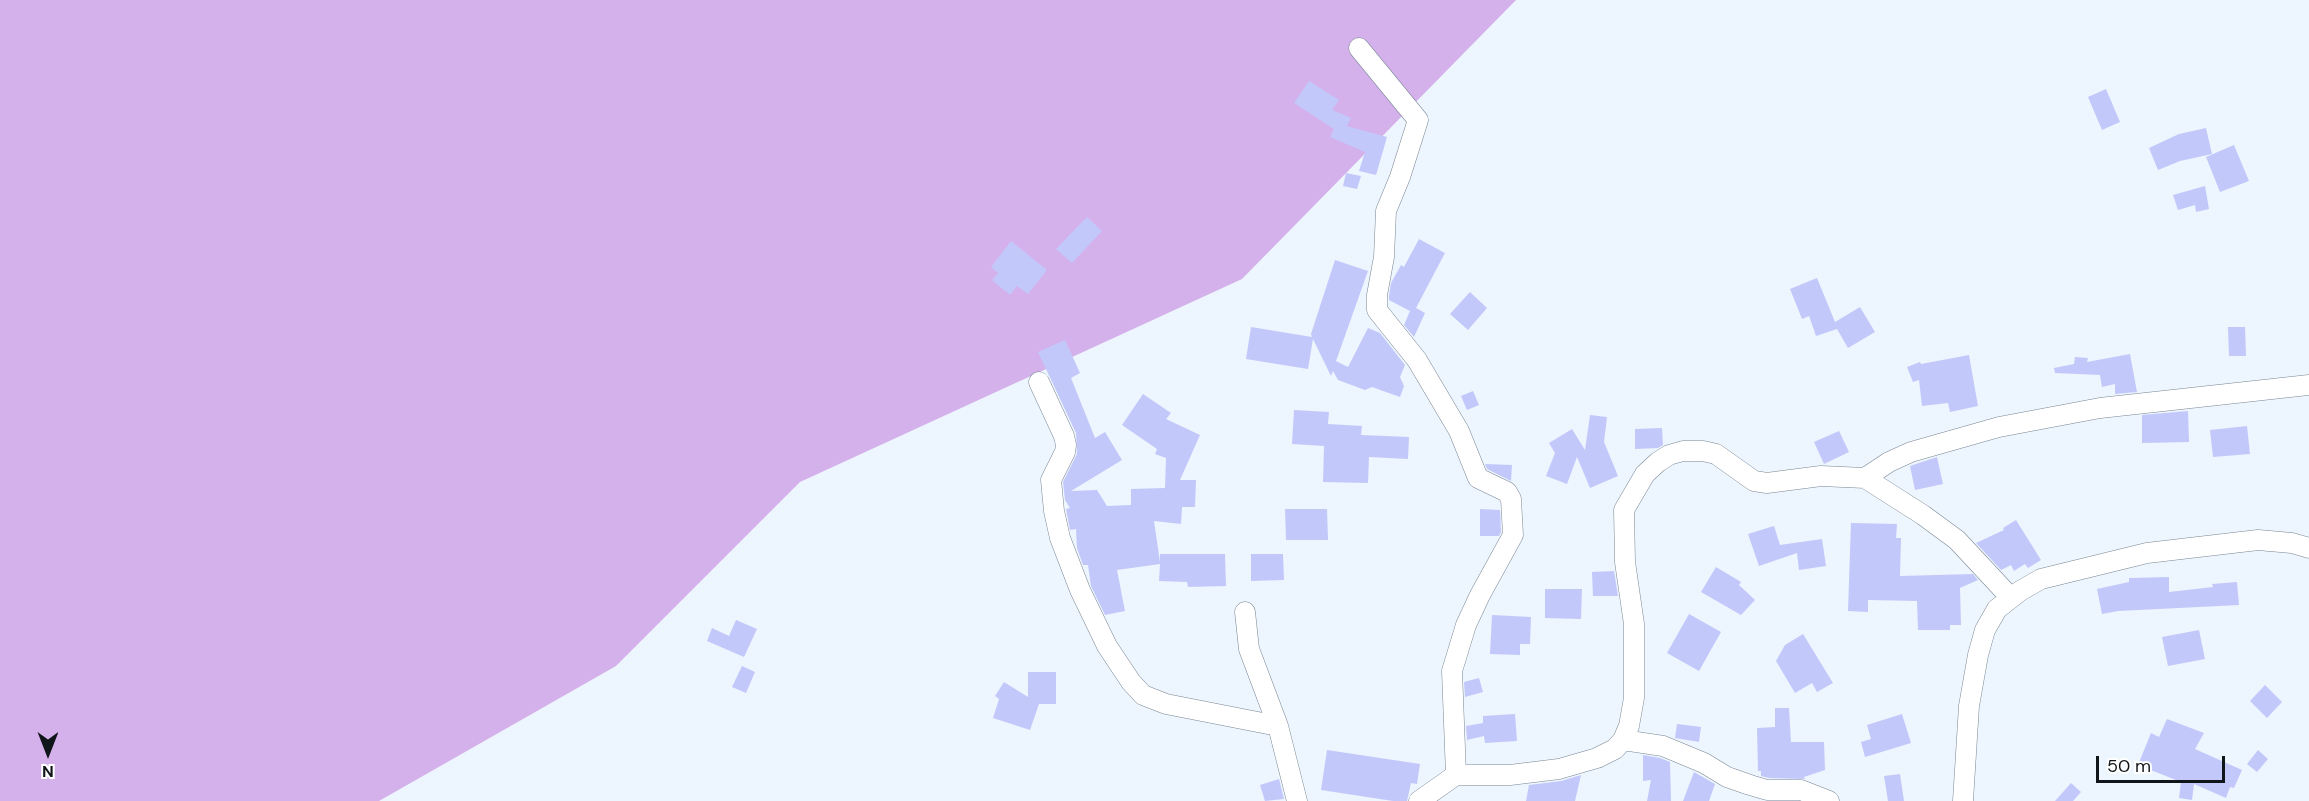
<!DOCTYPE html>
<style>
body{margin:0}
#map{position:relative;width:2309px;height:801px;overflow:hidden;background:#edf5fe;font-family:"DM Sans",sans-serif}
canvas{display:block}
.north{position:absolute;left:18px;top:723px;width:60px;height:60px;-webkit-text-stroke:4px #fff;paint-order:stroke;rotate:180deg;font-size:16px;font-weight:700;line-height:24px;text-align:center;color:#10151a}
.north::after{content:'';display:block;margin:auto;width:21px;height:27px;background:#10151a;clip-path:polygon(50% 0,100% 100%,50% 72%,0 100%)}
.scale{position:absolute;left:2096px;top:756px;width:129px;height:27px;box-sizing:border-box;border:3px solid #10151a;border-top:0;padding-left:8px;font-size:18px;line-height:21px;white-space:nowrap;color:#10151a;-webkit-text-stroke:4px #fff;paint-order:stroke}
</style>
<div id="map">
<canvas width="2309" height="801"></canvas>
<div class="north">N</div>
<div class="scale">50 m</div>
</div>
<script>
const g = document.querySelector('canvas').getContext('2d');
g.lineJoin = 'round';
function paint(path, color) {
  g.fillStyle = color;
  g.fill(path, 'evenodd');
}
function poly(rows) {
  const path = new Path2D();
  for (const r of rows) {
    path.moveTo(r[0], r[1]);
    for (let i = 2; i < r.length; i += 2) path.lineTo(r[i], r[i + 1]);
  }
  return path;
}
function trace(path, color, width, dash) {
  g.strokeStyle = color;
  g.lineWidth = width;
  g.lineCap = dash ? 'butt' : 'round';
  g.setLineDash(dash || []);
  g.stroke(path);
}
paint(poly([
 [0,0,1516,0,1242,279,800,482,616,666,379,801,0,801]
]), '#d5b1ec');
paint(poly([
 [1309,81,1339,100,1332,110,1351,118,1347,126,1387,137,1376,175,1359,171,1365,152,1330,137,1334,129,1294,103],
 [2106,89,2120,122,2102,130,2088,97],
 [2206,128,2212,154,2180,161,2158,170,2149,148,2179,134],
 [2234,145,2249,181,2220,192,2206,157],
 [1346,173,1361,176,1357,189,1343,186],
 [2205,186,2209,209,2196,212,2195,205,2178,210,2173,195],
 [1087,217,1102,231,1072,263,1056,249],
 [1419,239,1445,253,1416,308,1425,313,1414,337,1404,325,1410,311,1389,300,1389,296,1391,283,1401,265,1404,267],
 [1011,241,1047,270,1028,294,1017,286,1010,295,992,280,998,273,991,267],
 [1335,260,1368,271,1336,361,1348,367,1368,328,1380,333,1405,365,1400,377,1404,386,1400,397,1372,387,1365,390,1338,380,1333,371,1331,376,1313,339,1308,369,1246,359,1251,327,1312,337,1311,334],
 [1817,278,1835,322,1860,307,1875,332,1848,348,1837,329,1816,336,1809,316,1802,319,1790,289],
 [1470,292,1487,308,1468,330,1450,314],
 [2228,327,2245,327,2246,356,2229,356],
 [1065,340,1080,373,1071,378,1095,438,1105,432,1122,460,1071,491,1097,490,1107,506,1131,505,1131,489,1165,488,1166,458,1155,454,1157,449,1122,425,1143,394,1171,413,1166,419,1200,435,1180,480,1196,480,1195,507,1182,507,1181,524,1154,521,1160,562,1160,554,1225,554,1226,586,1188,587,1187,582,1159,581,1160,564,1117,570,1125,611,1105,615,1091,586,1088,565,1083,565,1077,548,1076,529,1070,530,1066,509,1070,508,1065,500,1063,482,1077,454,1076,433,1038,352],
 [2130,354,2137,392,2115,394,2115,384,2102,387,2100,375,2055,373,2054,368,2074,364,2075,357,2088,358,2087,362],
 [1969,355,1978,406,1950,412,1948,403,1922,406,1919,380,1913,382,1907,367,1920,362,1921,364],
 [1473,391,1479,405,1467,410,1461,396],
 [1294,410,1329,412,1328,424,1362,426,1361,435,1409,437,1408,459,1369,457,1368,483,1323,482,1324,446,1292,444],
 [2188,411,2189,442,2142,443,2142,415],
 [1590,415,1607,417,1604,442,1618,476,1590,488,1577,457,1567,484,1546,476,1555,453,1549,443,1572,429,1585,450],
 [2247,426,2250,454,2213,457,2210,430],
 [1662,428,1663,445,1658,448,1635,449,1635,429],
 [1839,431,1849,452,1824,464,1814,442],
 [1937,457,1943,484,1915,490,1910,466],
 [1485,464,1512,465,1511,481,1487,469],
 [1285,509,1327,509,1328,540,1286,540],
 [1480,509,1500,510,1501,532,1499,536,1480,536],
 [2016,520,2041,560,2028,568,2025,564,2014,571,2011,565,2001,570,1976,543,2004,530,2003,528],
 [1851,523,1897,524,1896,538,1901,538,1900,576,1973,574,1978,580,1960,588,1961,625,1950,625,1950,630,1918,630,1917,601,1868,600,1868,612,1848,611],
 [1774,526,1780,545,1822,539,1826,566,1799,570,1797,553,1759,566,1748,534],
 [1251,554,1283,554,1284,580,1251,581],
 [1716,567,1741,582,1739,585,1755,600,1741,615,1701,592],
 [1614,571,1618,596,1593,596,1592,572],
 [2169,577,2169,592,2213,587,2212,584,2237,582,2239,605,2118,611,2102,614,2097,589,2129,582,2129,578],
 [1545,589,1582,589,1581,619,1545,618],
 [1689,614,1721,632,1699,671,1667,653],
 [1492,615,1531,617,1530,644,1520,644,1520,655,1490,654],
 [736,620,757,629,744,657,707,641,712,628,729,636],
 [2199,630,2205,659,2168,666,2162,637],
 [1803,634,1833,683,1817,692,1812,683,1795,693,1776,661,1785,645],
 [742,666,755,672,746,693,732,687],
 [1028,672,1056,672,1056,704,1039,704,1030,730,993,718,999,699,995,696,1004,682,1028,697],
 [1479,678,1483,692,1465,697,1464,682],
 [2265,685,2282,702,2267,718,2250,701],
 [1775,708,1789,708,1791,742,1824,742,1825,770,1804,777,1805,779,1769,778,1761,776,1761,771,1758,771,1757,728,1775,727],
 [1515,714,1517,741,1485,743,1484,736,1467,740,1466,726,1483,723,1483,716],
 [1902,714,1911,743,1865,757,1861,742,1871,739,1867,725],
 [2167,719,2204,733,2195,749,2242,770,2234,788,2230,787,2226,798,2194,784,2192,800,2179,798,2181,782,2138,765,2151,733,2159,737],
 [1677,724,1701,727,1699,742,1675,738],
 [1327,750,1420,764,1417,784,1411,783,1407,801,1393,801,1321,790],
 [2258,750,2268,759,2257,772,2247,764],
 [1643,755,1660,758,1670,762,1671,801,1647,801,1651,780,1643,781],
 [1694,772,1715,784,1709,801,1683,801],
 [1900,774,1904,801,1888,801,1884,776],
 [1581,775,1575,801,1526,801,1529,785,1561,781],
 [1279,779,1284,799,1265,801,1260,785],
 [2071,783,2081,792,2073,801,2055,801]
]), '#c3c8fb');
const minor = poly([
 [1359,48,1418,120,1400,177,1386,211,1384,257,1377,295,1377,310,1417,360,1459,431,1478,478,1507,492,1511,499,1513,535,1480,595,1466,625,1452,671,1456,775],
 [1039,382,1064,436,1066,445,1065,452,1051,480,1054,511,1060,538,1080,590,1107,646,1131,682,1143,695,1166,704,1278,726],
 [1865,478,1889,462,1911,452,1999,427,2100,408,2309,385],
 [1245,612,1249,649,1278,726,1297,801],
 [1623,740,1663,746,1704,763,1727,777,1750,785,1767,790,1801,790,1829,801],
 [1419,801,1456,775,1510,775,1559,769,1597,758,1615,749,1623,740,1629,726,1634,698,1634,624,1625,562,1624,510,1645,474,1658,462,1669,455,1683,451,1703,451,1716,454,1754,481,1767,483,1821,476,1865,478,1923,515,1957,540,2011,598],
 [1963,801,1969,706,1978,655,1985,630,1997,609,2020,591,2041,579,2147,553,2258,540,2292,543,2309,548]
]);
trace(minor, '#798693', 21);
trace(minor, '#fff', 20);
</script>
